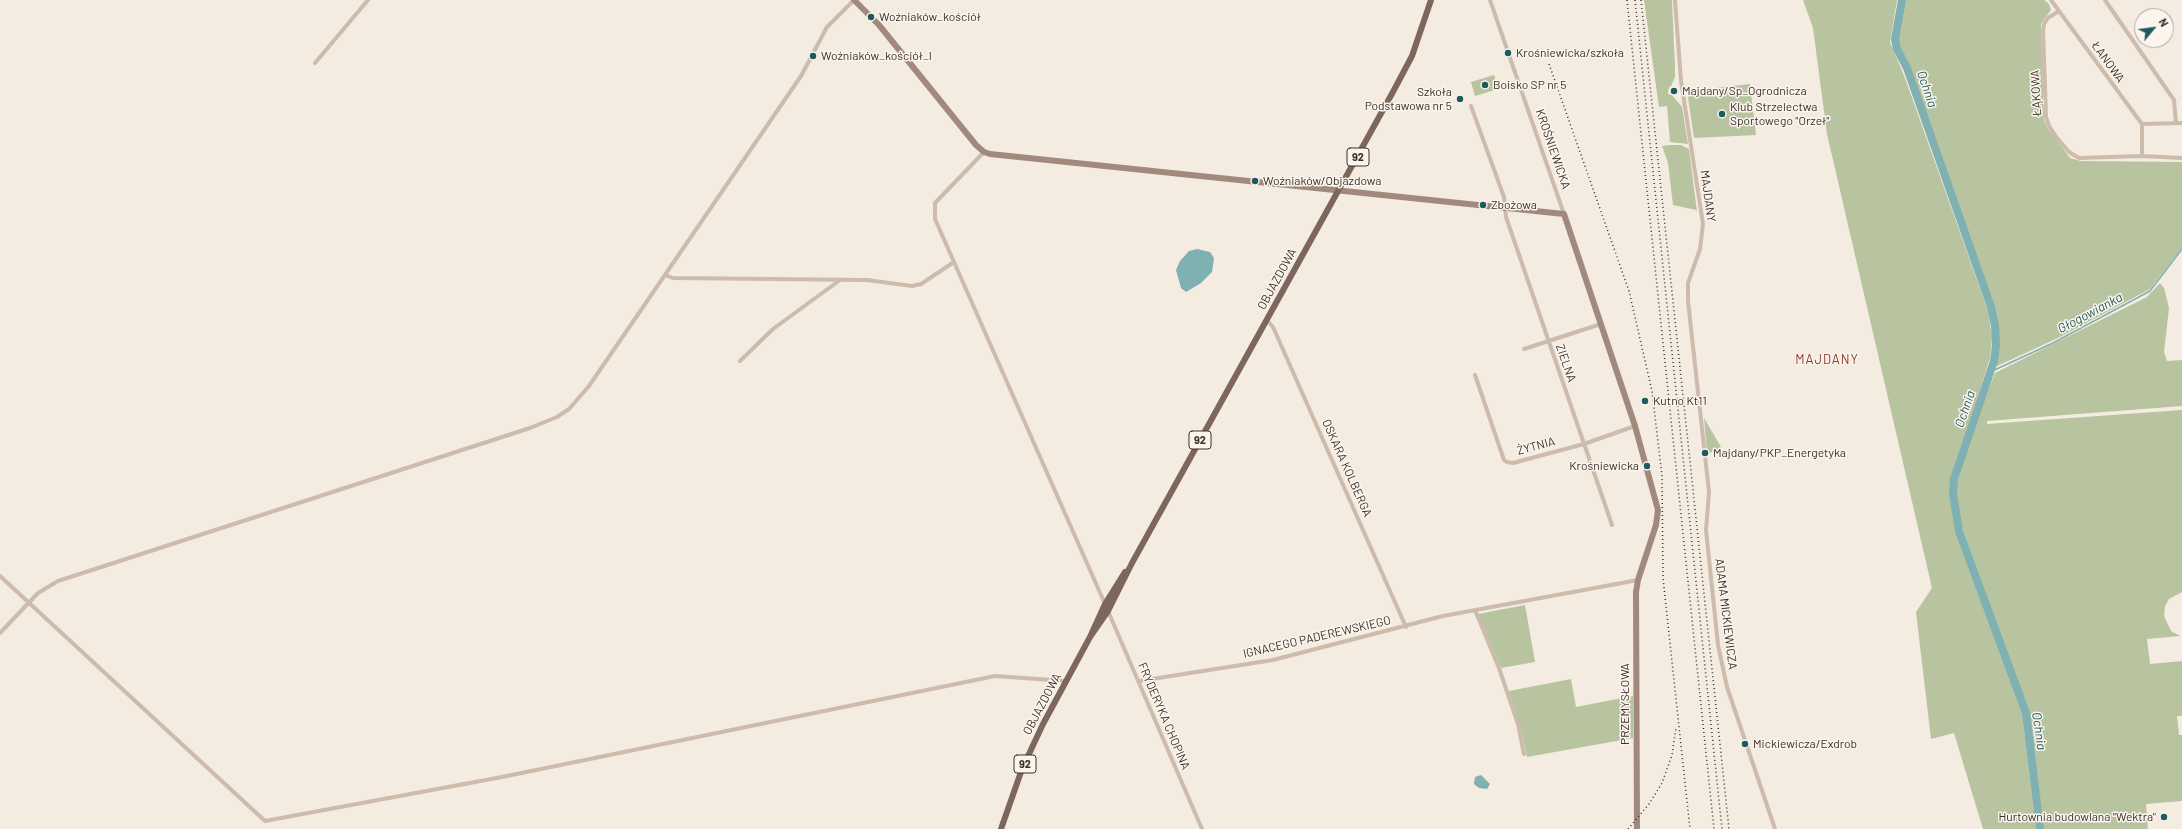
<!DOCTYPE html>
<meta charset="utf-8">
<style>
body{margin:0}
#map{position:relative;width:2182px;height:829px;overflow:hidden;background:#f4ebe1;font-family:Barlow,sans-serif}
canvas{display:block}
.north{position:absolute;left:2134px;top:8px;width:40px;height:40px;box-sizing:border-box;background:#fbf5ee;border:1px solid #aea6a0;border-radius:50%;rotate:61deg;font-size:11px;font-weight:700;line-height:16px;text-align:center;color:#3b302b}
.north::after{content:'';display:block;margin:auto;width:14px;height:18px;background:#1f5a5e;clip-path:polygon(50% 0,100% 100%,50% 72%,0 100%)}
</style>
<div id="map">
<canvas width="2182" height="829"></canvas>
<div class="north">N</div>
</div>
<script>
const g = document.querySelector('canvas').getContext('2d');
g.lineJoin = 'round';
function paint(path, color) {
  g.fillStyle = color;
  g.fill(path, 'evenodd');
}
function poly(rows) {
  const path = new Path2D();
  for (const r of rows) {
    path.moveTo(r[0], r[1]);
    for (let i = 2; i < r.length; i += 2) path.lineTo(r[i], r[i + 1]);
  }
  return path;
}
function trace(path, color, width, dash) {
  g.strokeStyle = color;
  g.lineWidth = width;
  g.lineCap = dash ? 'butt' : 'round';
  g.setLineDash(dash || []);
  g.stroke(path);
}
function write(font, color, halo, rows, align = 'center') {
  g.font = font + ' Barlow,sans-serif';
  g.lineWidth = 3;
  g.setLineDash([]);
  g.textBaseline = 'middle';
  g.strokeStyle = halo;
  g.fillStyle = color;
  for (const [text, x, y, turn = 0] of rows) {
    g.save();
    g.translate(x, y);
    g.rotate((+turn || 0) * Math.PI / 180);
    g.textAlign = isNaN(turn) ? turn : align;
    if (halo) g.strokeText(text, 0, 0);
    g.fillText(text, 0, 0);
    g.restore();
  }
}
paint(poly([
 [1644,0,1672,0,1675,66,1675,77,1671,86,1669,87,1668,94,1672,95,1682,107,1688,144,1670,142,1667,106,1659,107],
 [1803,0,1897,0,1890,42,1905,78,1988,311,1992,337,1990,358,1954,471,1950,491,1953,514,1958,534,2022,712,2036,829,1983,829,1954,733,1931,739,1916,612,1932,588,1827,134,1813,28],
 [1904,0,2044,0,2049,4,2051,10,2041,24,2044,120,2047,127,2070,158,2081,161,2182,162,2182,248,2150,289,2058,338,1995,367,1998,343,1995,313,1907,64,1898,44,1896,35],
 [1494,75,1498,89,1475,96,1471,82],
 [1750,84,1756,135,1694,138,1687,91],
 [1671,145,1681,145,1689,149,1697,212,1696,210,1673,205,1668,163,1662,146],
 [2160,283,2164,288,2169,308,2164,352,2167,361,2182,360,2182,406,1987,421,1987,424,2182,410,2182,592,2169,599,2165,606,2164,616,2171,631,2180,636,2147,639,2150,664,2182,661,2182,716,2177,716,2179,735,2182,735,2182,801,2146,804,2148,829,2042,829,2027,706,1964,533,1958,512,1956,486,1973,429,1995,373,2147,297],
 [1704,418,1721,447,1708,454,1707,454],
 [1525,605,1535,662,1501,668,1478,614],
 [1571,679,1576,707,1633,696,1633,738,1527,757,1522,733,1509,691]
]), '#b8c4a0');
paint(poly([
 [1197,249,1210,252,1214,258,1212,272,1201,283,1186,292,1181,288,1176,270,1180,261,1189,251],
 [1481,775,1490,784,1487,789,1479,788,1474,784,1475,777]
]), '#7fb0b2');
trace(poly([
 [1990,372,2053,343,2150,291,2182,249]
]), '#7fb0b2', 1.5);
trace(poly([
 [1902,0,1895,39,1897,49,1907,68,1991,307,1995,326,1996,345,1994,361,1954,479,1953,494,1959,531,2026,713,2040,829]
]), '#7fb0b2', 8);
trace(poly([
 [1490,0,1564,214],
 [1675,0,1681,81,1703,224,1700,249,1688,283,1688,301,1709,492,1706,530,1718,645,1727,687,1775,829],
 [2051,0,2059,11,2048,18,2044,24,2043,31,2046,117,2049,126,2057,138,2069,152,2079,158,2142,156,2142,124],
 [2105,0,2174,100,2176,123],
 [2059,11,2142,124],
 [315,63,368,0],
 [1471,106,1504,197,1506,217,1612,525],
 [2142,124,2182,123],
 [984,152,935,203,935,219,1105,604],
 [2142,156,2182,158],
 [665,275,673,278,867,280,912,286,921,284,954,262],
 [1267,320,1273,327,1406,627],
 [1524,349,1601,324],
 [740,361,773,329,840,280],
 [1475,375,1504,460,1507,462,1513,463,1584,444,1635,426],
 [0,576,265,821,502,777,995,676,1066,681],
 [1475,610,1499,668,1518,724,1524,754],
 [1108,611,1202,829],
 [0,633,38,593,58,581,530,428,557,417,569,409,589,386,801,76,827,27,854,0],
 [1139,681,1273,660,1443,616,1638,580]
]), '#cdbbac', 4);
trace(poly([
 [854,0,879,25,976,145,984,152,990,154,1564,214,1635,426,1658,510,1656,525,1638,580,1636,592,1637,829]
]), '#a18a7d', 6);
trace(poly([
 [1090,637,1108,611,1132,563,1394,90,1412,56,1431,0],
 [1001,829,1022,769,1043,724,1090,637,1105,604,1125,572]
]), '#7d675c', 6);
trace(poly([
 [1627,0,1714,829],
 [1635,0,1722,829],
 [1641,0,1729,829],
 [1549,64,1629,291,1652,391,1662,476,1663,578,1690,829],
 [1628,829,1649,804,1662,783,1672,755,1676,728]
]), '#3b302b', 1.5, [1, 3]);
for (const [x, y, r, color] of [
 [871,17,4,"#1f5a5e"],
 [1508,53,4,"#1f5a5e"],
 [813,56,4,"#1f5a5e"],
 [1485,85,4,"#1f5a5e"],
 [1674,91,4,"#1f5a5e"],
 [1460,99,4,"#1f5a5e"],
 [1722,114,4,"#1f5a5e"],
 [1255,181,4,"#1f5a5e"],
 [1483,205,4,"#1f5a5e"],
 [1645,401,4,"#1f5a5e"],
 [1705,453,4,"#1f5a5e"],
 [1647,466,4,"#1f5a5e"],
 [1745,744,4,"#1f5a5e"],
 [2164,817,4,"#1f5a5e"]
]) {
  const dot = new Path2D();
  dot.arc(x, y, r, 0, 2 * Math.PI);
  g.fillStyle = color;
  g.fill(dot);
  trace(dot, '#fbf5ee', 1.5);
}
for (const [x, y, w] of [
 [1358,157,22],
 [1200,440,22],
 [1025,764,22]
]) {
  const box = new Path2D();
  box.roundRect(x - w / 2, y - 9, w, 18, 3);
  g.fillStyle = '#fbf5ee';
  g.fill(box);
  trace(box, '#3b302b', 1);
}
write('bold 11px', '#3b302b', null, [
 ["92",1358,157],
 ["92",1200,440],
 ["92",1025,764]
]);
write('12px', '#3b302b', '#fbf5ee', [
 ["Woźniaków_kościół",879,17],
 ["Krośniewicka/szkoła",1516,53],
 ["Woźniaków_kościół_I",821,56],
 ["Boisko SP nr 5",1493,85],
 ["Majdany/Sp_Ogrodnicza",1682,91],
 ["Szkoła",1452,92,"right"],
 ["Podstawowa nr 5",1452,106,"right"],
 ["Klub Strzelectwa",1730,107],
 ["Sportowego \"Orzeł\"",1730,121],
 ["Woźniaków/Objazdowa",1263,181],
 ["Zbożowa",1491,205],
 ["Kutno Kt11",1653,401],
 ["Majdany/PKP_Energetyka",1713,453],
 ["Krośniewicka",1639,466,"right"],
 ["Mickiewicza/Exdrob",1753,744],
 ["Hurtownia budowlana \"Wektra\"",2156,817,"right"]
], 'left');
write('12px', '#3b302b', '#fbf5ee', [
 ["ŁANOWA",2108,62,54],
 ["ŁĄKOWA",2036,93,-93],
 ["KROŚNIEWICKA",1553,149,71],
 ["MAJDANY",1708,196,82],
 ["OBJAZDOWA",1277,279,-61],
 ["ZIELNA",1566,363,71],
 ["ŻYTNIA",1536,446,-15],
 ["OSKARA KOLBERGA",1347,468,66],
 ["ADAMA MICKIEWICZA",1726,614,83],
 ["IGNACEGO PADEREWSKIEGO",1317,637,-13],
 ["OBJAZDOWA",1042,704,-62],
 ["PRZEMYSŁOWA",1625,704,-90],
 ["FRYDERYKA CHOPINA",1164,716,67]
]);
write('italic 13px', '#1f5a5e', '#fbf5ee', [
 ["Ochnia",1927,89,71],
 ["Głogowianka",2090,313,-28],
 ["Ochnia",1965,409,-71],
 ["Ochnia",2039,731,82]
]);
g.letterSpacing = '1px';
write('13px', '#8c3b22', '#fbf5ee', [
 ["MAJDANY",1827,360]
]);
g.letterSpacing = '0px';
</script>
